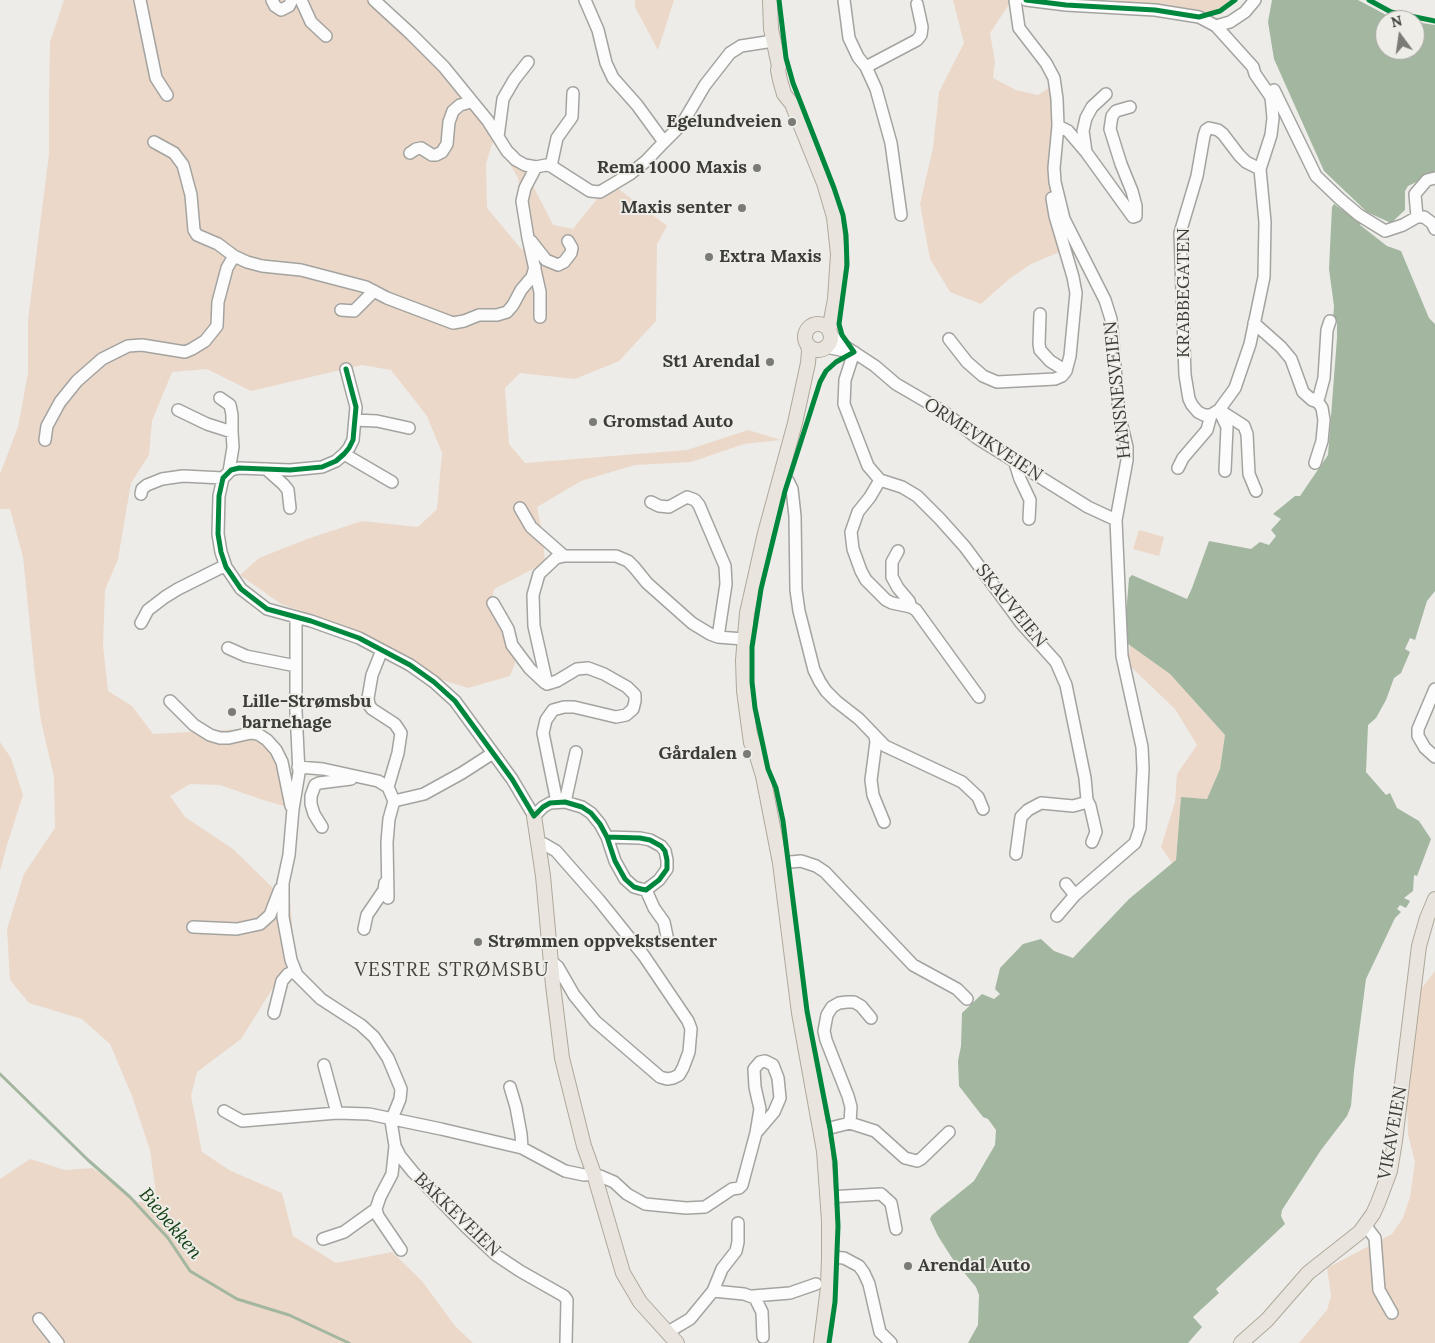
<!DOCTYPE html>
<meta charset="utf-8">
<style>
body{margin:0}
#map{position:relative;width:1435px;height:1343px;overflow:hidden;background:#edece8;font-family:Lora,serif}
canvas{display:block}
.north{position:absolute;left:1375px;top:10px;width:50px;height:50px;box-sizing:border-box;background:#eeede7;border:1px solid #a7a6a1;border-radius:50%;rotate:346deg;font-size:14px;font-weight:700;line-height:20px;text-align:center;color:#3c3c39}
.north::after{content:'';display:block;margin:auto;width:18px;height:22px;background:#7a7a76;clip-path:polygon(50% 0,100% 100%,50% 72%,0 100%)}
</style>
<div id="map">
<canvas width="1435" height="1343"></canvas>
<div class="north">N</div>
</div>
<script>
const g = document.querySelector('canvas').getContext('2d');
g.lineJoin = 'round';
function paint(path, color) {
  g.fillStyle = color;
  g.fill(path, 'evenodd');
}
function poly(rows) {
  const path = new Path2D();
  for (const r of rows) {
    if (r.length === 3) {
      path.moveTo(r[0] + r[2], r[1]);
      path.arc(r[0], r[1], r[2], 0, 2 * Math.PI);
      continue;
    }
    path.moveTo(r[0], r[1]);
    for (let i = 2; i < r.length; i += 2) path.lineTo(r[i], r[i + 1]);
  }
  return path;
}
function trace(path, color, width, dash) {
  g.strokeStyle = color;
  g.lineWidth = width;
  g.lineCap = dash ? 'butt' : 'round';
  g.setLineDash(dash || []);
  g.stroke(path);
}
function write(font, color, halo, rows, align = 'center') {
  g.font = font + ' Lora,serif';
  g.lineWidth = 4;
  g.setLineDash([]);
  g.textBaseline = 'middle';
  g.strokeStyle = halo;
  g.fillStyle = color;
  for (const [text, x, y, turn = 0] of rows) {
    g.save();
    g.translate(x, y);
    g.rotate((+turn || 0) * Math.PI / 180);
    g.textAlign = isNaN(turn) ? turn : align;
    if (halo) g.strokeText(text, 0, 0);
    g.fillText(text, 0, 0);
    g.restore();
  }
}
paint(poly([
 [64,0,379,0,420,38,450,86,484,114,487,108,497,129,528,176,553,225,573,229,597,199,615,186,667,226,657,244,656,321,619,361,575,379,520,373,505,388,509,444,525,463,687,450,748,430,781,440,744,444,691,462,635,465,581,481,537,507,543,538,545,563,494,589,491,603,519,652,510,676,468,688,430,676,386,646,335,623,281,604,240,575,259,558,310,538,362,521,418,527,437,509,442,453,427,416,391,370,362,365,251,391,207,369,172,372,152,421,149,455,131,483,118,559,105,590,103,645,108,691,132,706,153,734,242,729,278,742,297,783,295,809,263,800,220,785,190,784,170,796,185,817,233,849,274,889,289,885,294,950,286,967,241,1039,197,1072,191,1096,202,1152,231,1171,282,1193,293,1236,336,1263,392,1252,422,1281,455,1326,473,1343,0,1343,0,1179,30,1159,65,1170,93,1168,138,1202,157,1201,150,1150,132,1096,110,1044,82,1019,29,1003,10,980,7,929,24,874,55,828,54,777,41,721,34,667,23,557,10,509,0,509,0,474,18,427,28,373,28,320,49,154,49,98,50,42],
 [494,137,518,178,527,233,522,250,487,208,486,164],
 [635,0,674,0,658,50,635,7],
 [953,0,1012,0,990,33,995,62,993,78,1016,90,1038,95,1049,88,1058,135,1060,191,1074,246,1031,264,1009,279,981,304,950,292,930,259,920,204,933,148,939,92,964,43],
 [1111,0,1231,0,1205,19,1159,8],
 [1139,530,1164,537,1159,556,1133,549],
 [1130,645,1170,674,1225,735,1220,769,1207,799,1181,797,1176,860,1172,863,1161,847,1175,802,1177,774,1197,745,1175,709,1128,664],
 [0,742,11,758,23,795,7,845,0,871],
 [1435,971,1435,1343,1299,1343,1327,1310,1331,1296,1327,1268,1392,1234,1403,1218,1410,1197,1415,1162,1408,1134,1407,1101,1419,992]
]), '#ecd8c9');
paint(poly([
 [1272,0,1358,0,1392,18,1402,20,1385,20,1385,50,1415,50,1415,22,1435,25,1435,173,1408,186,1405,191,1405,210,1391,223,1367,212,1324,171,1274,59,1268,22],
 [1334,204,1361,223,1360,225,1387,246,1401,251,1429,318,1435,324,1435,591,1427,601,1415,640,1410,638,1405,649,1410,652,1401,673,1394,678,1386,700,1376,718,1368,725,1366,772,1386,795,1390,793,1397,808,1419,821,1431,839,1417,876,1414,875,1413,891,1404,898,1410,901,1406,908,1400,905,1397,909,1401,912,1395,918,1366,979,1354,1071,1351,1106,1347,1116,1321,1150,1282,1210,1281,1216,1285,1224,1216,1289,1219,1293,1193,1317,1202,1327,1188,1343,968,1343,978,1325,979,1295,976,1287,952,1258,938,1236,930,1219,932,1215,974,1181,995,1145,996,1130,988,1119,983,1117,959,1086,958,1061,961,1046,962,1013,982,994,994,999,1000,994,995,989,1000,968,1023,944,1041,939,1054,951,1073,958,1129,899,1176,860,1181,797,1207,799,1220,769,1225,735,1170,674,1124,641,1129,578,1132,575,1187,599,1192,588,1209,541,1251,549,1260,542,1269,545,1276,536,1271,530,1281,519,1273,514,1295,496,1300,496,1328,455,1337,338,1337,321,1333,321,1334,306,1329,269,1332,207]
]), '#a2b6a0');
trace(poly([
 [0,1074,88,1160,130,1197,168,1238,190,1271,237,1299,289,1315,349,1343]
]), '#a2b6a0', 3);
const minor = poly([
 [140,0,156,78,167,95],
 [272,0,275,6,281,10,289,6,292,0],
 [301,0,311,22,326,36],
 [374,0,411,34,444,67,488,121,507,151,516,160,525,165,536,167,546,165,551,166,590,191,600,192,630,174,646,161,664,142],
 [585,0,598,30,606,63,613,78,637,105,664,142,682,124,705,85,730,53,741,46,773,41],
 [844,0,849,38,858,57,866,67,876,89,891,143,901,215],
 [1015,0,1019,28,1046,63,1054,78,1057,99,1058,126,1054,168,1055,182,1064,219,1105,300,1111,319,1119,414,1127,447,1127,460,1116,520,1122,656,1142,747,1143,769,1140,828,1135,843,1075,895,1057,916],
 [1026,0,1066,5,1155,10,1199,17,1216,26,1253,67,1255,74,1271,97,1273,118,1271,135,1260,169,1265,222,1264,277,1250,344,1235,388,1219,410,1211,415,1204,415,1198,412,1192,405,1189,399,1185,375,1180,233,1197,176,1204,136,1206,130,1209,128,1218,130,1223,134,1239,155,1246,162,1260,169],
 [1216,26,1230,22,1245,12,1255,0],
 [866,67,917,40,921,35,922,27,917,4],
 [1274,90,1316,176,1340,199,1359,215,1385,231,1403,225,1417,217,1424,217,1432,223,1435,229],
 [1058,126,1068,131,1086,152,1133,217,1136,216,1136,206,1132,191,1121,164,1110,129,1112,116,1116,111,1130,107],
 [498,137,503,99,514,80,528,62],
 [154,142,174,153,183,165,191,195,194,230,197,235,218,244,234,256,247,262,262,266,301,270,366,287,387,298,453,323,464,321,479,315,497,315,507,312,513,305,521,290,532,277,535,267],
 [1086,152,1083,131,1086,118,1092,107,1106,94],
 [410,153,416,149,421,148,432,155,436,155,442,152,447,144,449,122,453,111,460,105,471,102],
 [551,166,557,138,572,117,573,93],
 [536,167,525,188,522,201,528,238,540,292,540,317],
 [1417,217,1415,194,1427,180,1435,178],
 [531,241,546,260,558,265,564,262,571,253,572,248,568,241],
 [341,310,354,311,374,291],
 [1040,314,1039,344,1040,350,1050,361,1066,371],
 [1254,323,1281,347,1291,359,1303,392,1312,400,1318,402,1322,408,1324,420,1322,441,1315,463],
 [830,334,840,343,875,366,896,384,944,412,977,438,1088,507,1116,520],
 [949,339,967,362,983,376,997,382,1055,379,1062,376,1066,371,1070,356,1076,293,1073,277,1055,216,1052,198],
 [826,347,850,352],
 [854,352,845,380,844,404,868,466,880,480,902,487,917,496,940,519,965,547,1021,623,1056,662,1066,685,1085,778,1087,800,1084,803,1073,806,1041,803,1028,810,1021,817,1016,854],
 [346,369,356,407,353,440,349,448,344,454,336,461,322,467,290,470,239,468,231,470,223,478,219,496,218,534,221,552,226,567,241,589,267,609,311,621,359,638,410,665,434,682,455,701,512,779,534,816,543,807,550,803,565,802,582,807,591,813,600,824,607,837,615,861,625,879,634,887,641,889,646,890,659,880,667,869,667,860,665,851,661,846,650,840,640,838,607,837],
 [220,398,230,405,232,415,232,432],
 [1312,400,1319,397,1324,378,1327,330,1330,321],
 [178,410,207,424,232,432,233,447,229,472],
 [1219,410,1244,426,1247,434,1249,474,1256,491],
 [1219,410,1227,427,1225,471],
 [355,420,377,421,409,428],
 [45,440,47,426,60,402,77,381,102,359,128,346,142,345,185,352,192,349,205,341,217,326,218,302,227,268,234,256],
 [344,454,392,482],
 [1015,463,1020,479,1030,500,1029,519],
 [1178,468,1183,458,1207,430,1211,415],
 [266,469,283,484,288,490,290,508],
 [781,476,788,481,792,489,795,516,796,590,799,611,814,670,820,682,826,691,836,701,859,719,885,746,962,782,978,797,983,809],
 [880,480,870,497,858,512,851,532,853,549,861,571,866,580,886,600,892,603,911,607,916,610,979,697],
 [141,494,142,489,147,485,162,479,183,476,223,478],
 [651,502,659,506,669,507,687,497,695,500,699,505,725,566,726,584,718,637],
 [520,508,531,527,564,556],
 [898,551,892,562,892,577,898,588,909,601,911,607],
 [493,603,508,629,512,645,530,669,545,683],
 [296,617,296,711,299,773,293,809,289,855,283,883,283,917,291,960,297,975,321,999,361,1025,374,1037,388,1058,401,1089,400,1099,391,1121,395,1146,400,1156,413,1172,466,1227,496,1255,520,1271,564,1296,567,1300,566,1343],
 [141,623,148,610,165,597,178,589,220,568,226,567],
 [228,648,246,656,296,666],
 [382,650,372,675,368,698,369,705,372,709,395,724,401,733,398,753,388,787],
 [547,684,534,626,533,595,539,574,556,558,564,556,616,556,628,561,634,567,647,583,692,623,710,634,718,637,743,639],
 [547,684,557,681,577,669,588,668,604,674,627,687,635,695,635,701,633,709,626,715,616,717,574,707,564,707,553,710,546,720,543,733,557,802],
 [1435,689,1418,729,1418,736,1425,748,1435,757],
 [170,701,194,725,210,735,220,738,229,738,251,733,258,734,267,740,276,750,282,762,291,806],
 [875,737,876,742,871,780,873,795,884,822],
 [298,767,323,769,378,781,388,787,394,801,424,794,462,773,493,753],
 [1087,800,1090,806,1096,832,1092,842],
 [565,802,576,752],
 [322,827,314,814,311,804,311,796,315,785,319,783,351,779],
 [539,844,544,844,556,851,599,900,644,956,688,1021,691,1029,689,1052,683,1068,679,1075,673,1078,667,1079,660,1077,595,1021,574,995,558,967,551,961],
 [780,863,801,861,816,866,825,872,913,965,957,989,967,999],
 [1066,884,1075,895],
 [646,890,654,908,664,922,668,941],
 [388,898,387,842,389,819,394,801],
 [193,927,237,929,260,924,270,915,280,889],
 [364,929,367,915,384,890,385,883],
 [274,1013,282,981,288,974,295,971],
 [324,1065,337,1113],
 [510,1087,516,1107,521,1134,522,1148],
 [224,1111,242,1121,337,1113,369,1114,441,1129,522,1148,565,1171,584,1175,594,1174],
 [850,1123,875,1131,905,1158,917,1161,921,1159,949,1132],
 [822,1130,850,1123,851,1107,848,1096,826,1040,824,1031,827,1015,832,1007,839,1003,847,1002,854,1002,861,1006,871,1018],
 [595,1177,600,1176,614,1182,627,1194,645,1204,686,1208,705,1207,732,1189,739,1188,742,1185,756,1133,760,1109,755,1087,754,1069,760,1062,765,1061,773,1065,778,1078,780,1098,774,1112,756,1133],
 [828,1197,881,1194,891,1203,896,1229],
 [376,1209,378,1216,401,1250],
 [1365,1225,1375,1238,1379,1290,1392,1313],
 [323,1239,344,1232,376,1209,380,1197,392,1174,395,1146],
 [829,1257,844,1258,859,1266,864,1273,869,1284,880,1332,891,1343],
 [713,1291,722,1269,736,1251,738,1242,738,1223],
 [753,1296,790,1293,816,1284],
 [39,1319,58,1343],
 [668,1332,690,1319,713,1291,744,1294,755,1298,762,1312,763,1337]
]);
const major = poly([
 [770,0,771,29,779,66,778,70,780,80,784,94,792,104,824,183,834,217,838,254,835,299,829,331],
 [818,337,13],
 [750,734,763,776,780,863,799,1013,824,1151,829,1221,829,1257,828,1287,821,1343],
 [751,743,744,691,743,660,747,613,765,533,795,423,808,363,809,351,808,345],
 [534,816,543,876,553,985,562,1058,584,1146,594,1174,623,1273,640,1302,677,1343],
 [1241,1343,1267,1320,1308,1273,1360,1232,1373,1214,1378,1203,1390,1171,1395,1141,1419,946,1427,918,1435,899]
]);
trace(minor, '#a3a3a0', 14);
trace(major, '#afa89b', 16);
trace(minor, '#fcfcfc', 11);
trace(major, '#e9e5de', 14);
trace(poly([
 [779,0,786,58,793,83,834,188,843,215,846,235,847,265,839,324,842,335,854,352,836,362,826,371,820,382,785,491,761,589,752,647,752,682,755,708,768,769,776,788,783,821,807,1011,830,1129,835,1162,838,1226,835,1302,829,1343],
 [1026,0,1066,5,1155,10,1199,17,1220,11,1235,0],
 [1369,0,1391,12,1435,21],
 [346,369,356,407,353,440,349,448,344,454,336,461,322,467,290,470,239,468,231,470,223,478,219,496,218,534,221,552,226,567,241,589,267,609,311,621,359,638,410,665,434,682,455,701,512,779,534,816,543,807,550,803,565,802,582,807,591,813,600,824,607,837,615,861,625,879,634,887,641,889,646,890,659,880,667,869,667,860,665,851,661,846,650,840,640,838,607,837]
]), '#00873e', 5);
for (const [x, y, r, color] of [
 [792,122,5,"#7a7a76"],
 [757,168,5,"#7a7a76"],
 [742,208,5,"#7a7a76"],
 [709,257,5,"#7a7a76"],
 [770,362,5,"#7a7a76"],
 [593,422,5,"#7a7a76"],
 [232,712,5,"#7a7a76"],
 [747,754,5,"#7a7a76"],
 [478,942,5,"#7a7a76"],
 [908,1266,5,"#7a7a76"]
]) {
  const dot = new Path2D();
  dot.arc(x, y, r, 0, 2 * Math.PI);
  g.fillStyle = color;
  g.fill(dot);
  trace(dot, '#eeede7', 2);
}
write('bold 18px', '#3c3c39', '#eeede7', [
 ["Egelundveien",782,122],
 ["Rema 1000 Maxis",747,168],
 ["Maxis senter",732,208],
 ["Extra Maxis",719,257,"left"],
 ["St1 Arendal",760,362],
 ["Gromstad Auto",603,422,"left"],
 ["Lille-Strømsbu",242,702,"left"],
 ["barnehage",242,723,"left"],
 ["Gårdalen",737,754],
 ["Strømmen oppvekstsenter",488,942,"left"],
 ["Arendal Auto",918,1266,"left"]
], 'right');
write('18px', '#3c3c39', '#eeede7', [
 ["KRABBEGATEN",1184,293,-90],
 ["HANSNESVEIEN",1118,390,-96],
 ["ORMEVIKVEIEN",983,440,33],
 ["SKAUVEIEN",1011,606,51],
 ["VIKAVEIEN",1393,1133,-80],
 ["BAKKEVEIEN",457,1215,44]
]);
g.letterSpacing = '1px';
write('19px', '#43433e', '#eeede7', [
 ["VESTRE STRØMSBU",452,971]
]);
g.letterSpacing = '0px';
write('italic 19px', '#144016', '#eeede7', [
 ["Biebekken",170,1224,50]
]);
</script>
